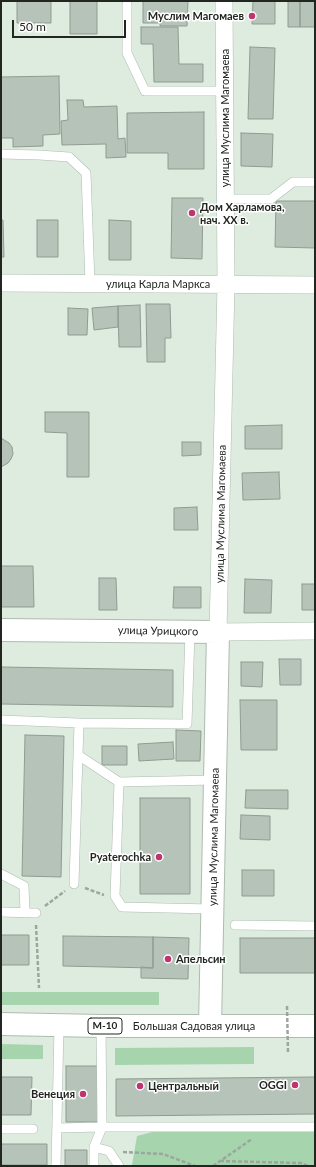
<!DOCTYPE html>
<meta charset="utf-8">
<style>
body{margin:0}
#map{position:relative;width:316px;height:1167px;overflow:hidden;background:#deece0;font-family:Lato,sans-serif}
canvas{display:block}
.frame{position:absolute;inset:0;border:2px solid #212621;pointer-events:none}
.scale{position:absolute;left:12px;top:20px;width:114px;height:18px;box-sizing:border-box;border:2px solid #212621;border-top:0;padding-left:5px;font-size:12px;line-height:14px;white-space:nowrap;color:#212621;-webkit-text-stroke:3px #fff;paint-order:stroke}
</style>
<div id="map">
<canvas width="316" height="1167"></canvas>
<div class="frame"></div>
<div class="scale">50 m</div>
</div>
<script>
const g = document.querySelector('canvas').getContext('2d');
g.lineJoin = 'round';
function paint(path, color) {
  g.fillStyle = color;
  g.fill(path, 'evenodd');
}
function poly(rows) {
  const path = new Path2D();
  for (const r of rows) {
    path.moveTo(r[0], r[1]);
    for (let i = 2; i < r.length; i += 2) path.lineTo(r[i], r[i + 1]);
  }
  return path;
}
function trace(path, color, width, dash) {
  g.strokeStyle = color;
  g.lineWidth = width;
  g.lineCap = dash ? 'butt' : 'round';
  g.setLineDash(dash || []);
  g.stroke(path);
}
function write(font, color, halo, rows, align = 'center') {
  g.font = font + ' Lato,sans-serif';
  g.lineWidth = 3;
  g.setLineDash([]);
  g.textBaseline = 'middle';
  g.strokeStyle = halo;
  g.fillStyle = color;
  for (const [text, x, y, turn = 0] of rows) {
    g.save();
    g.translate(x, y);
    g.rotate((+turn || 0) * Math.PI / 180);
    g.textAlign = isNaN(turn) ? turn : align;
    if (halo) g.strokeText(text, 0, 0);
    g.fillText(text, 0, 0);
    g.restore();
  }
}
paint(poly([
 [1,992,159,992,159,1005,1,1005],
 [1,1044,43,1045,43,1059,1,1059],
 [254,1047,254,1064,115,1065,115,1048],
 [315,1129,315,1166,142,1166,132,1165,137,1136,152,1132,265,1131]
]), '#a6d5ad');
const building = poly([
 [17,1,51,1,51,23,17,23,17,1],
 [70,1,97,1,97,34,70,34,70,1],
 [143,1,188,1,187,26,160,26,160,23,143,23,143,1],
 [253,1,275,1,275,24,252,24,253,1],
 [288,1,300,1,300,27,288,27,288,1],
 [300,1,315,1,315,27,300,27,300,1],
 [141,27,178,27,179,64,203,64,203,82,154,82,153,44,141,44,141,27],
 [250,47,275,48,273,119,248,119,250,47],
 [59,76,60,134,43,135,43,146,13,147,13,138,1,138,1,77,59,76],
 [67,100,83,100,84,107,117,106,118,139,125,138,126,157,106,158,106,144,62,145,61,121,68,120,67,100],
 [204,112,204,169,168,169,168,153,127,153,127,113,204,112],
 [241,133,273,134,272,167,241,166,241,133],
 [172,198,203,198,202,259,171,258,172,198],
 [276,201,315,201,315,248,275,247,276,201],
 [1,220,3,220,4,257,1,257,1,220],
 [37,220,58,220,58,257,37,257,37,220],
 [109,220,131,221,131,260,109,260,109,220],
 [146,304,170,304,171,338,165,338,165,362,147,362,146,304],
 [140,305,141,347,119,347,118,306,140,305],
 [118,306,118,327,94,330,92,308,118,306],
 [68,308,88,309,87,335,68,335,68,308],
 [45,412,89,412,89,477,67,477,67,433,45,432,45,412],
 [1,417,1,438,9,443,12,447,13,454,11,459,8,463,1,467,1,417],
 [282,425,282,449,245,449,245,426,282,425],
 [182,442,201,442,201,455,182,456,182,442],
 [279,472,280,499,243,500,242,473,279,472],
 [197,507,198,530,174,530,174,508,197,507],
 [1,566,33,566,34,607,1,607,1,566],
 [99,578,116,578,117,610,99,610,99,578],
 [245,579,272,580,271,613,244,613,245,579],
 [302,584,315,584,315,610,302,610,302,584],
 [174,587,201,587,201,608,173,608,174,587],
 [279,659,301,659,301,685,280,685,279,659],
 [241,662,263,662,262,687,241,686,241,662],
 [1,667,173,670,173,707,1,704,1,667],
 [240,700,277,700,277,750,241,750,240,700],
 [176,730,201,731,200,761,176,761,176,730],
 [25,735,64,736,61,877,22,876,25,735],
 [173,742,174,759,139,761,138,744,173,742],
 [102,746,127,746,127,765,102,765,102,746],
 [246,790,288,790,288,809,245,808,246,790],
 [140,798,190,798,190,894,140,894,140,798],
 [241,815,270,816,270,840,240,839,241,815],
 [242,870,274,870,274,896,242,896,242,870],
 [1,935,29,935,29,965,1,965,1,935],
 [63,936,153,937,153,968,63,966,63,936],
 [153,937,189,938,188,979,141,978,141,967,153,968,153,937],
 [240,938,315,938,315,973,240,973,240,938],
 [66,1066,99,1066,100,1122,66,1122,66,1066],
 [1,1077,32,1077,31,1115,1,1115,1,1077],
 [315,1077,315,1114,116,1116,116,1079,315,1077],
 [1,1144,47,1144,47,1165,1,1165,1,1144],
 [65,1150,87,1150,87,1166,65,1166,65,1150]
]);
paint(building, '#b6c3b8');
trace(building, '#8f9b90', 1);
const lane = poly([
 [127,4,127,53,145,91,224,91],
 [1,154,39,155,69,157,86,173,90,283],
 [225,199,271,199,293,182,315,182],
 [1,720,79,723],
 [78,755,119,782],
 [1,874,24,886,25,913],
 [74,884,79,723,187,724,190,632],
 [212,909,122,907,115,896,119,782,215,780],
 [1,912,36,913],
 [235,925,315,926],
 [57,1128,102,1127,315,1127],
 [1,1129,33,1129],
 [94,1147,109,1151,119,1166],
 [56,1166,59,1026],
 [94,1166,94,1147,102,1127,101,1026]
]);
const street = poly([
 [224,1,226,285,218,632,315,631],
 [1,283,315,285]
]);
const secondary = poly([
 [1,630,218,632,210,1026]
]);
const highway = poly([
 [1,1024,101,1026,315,1026]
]);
trace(lane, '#aebbb0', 10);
trace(street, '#aebbb0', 18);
trace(secondary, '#aebbb0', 24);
trace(highway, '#aebbb0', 24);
trace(poly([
 [85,888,104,895],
 [45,906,65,891],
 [36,925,39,988],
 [123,1152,163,1154,195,1166],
 [220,1161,301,1163,308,1166],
 [213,1166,252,1139]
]), '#9ba69c', 2.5, [4, 2]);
trace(lane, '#fff', 9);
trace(street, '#fff', 17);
trace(secondary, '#fff', 22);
trace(highway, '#fff', 22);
trace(poly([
 [287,1006,288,1052]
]), '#9ba69c', 2.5, [4, 2]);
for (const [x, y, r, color] of [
 [252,16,4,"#bd346f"],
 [192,213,4,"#bd346f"],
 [159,857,4,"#bd346f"],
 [168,959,4,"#bd346f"],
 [295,1085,4,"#bd346f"],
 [140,1086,4,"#bd346f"],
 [83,1094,4,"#bd346f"]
]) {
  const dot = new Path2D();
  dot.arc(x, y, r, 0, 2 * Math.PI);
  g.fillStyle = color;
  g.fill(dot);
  trace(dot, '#fff', 1.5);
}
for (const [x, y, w] of [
 [105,1026,34]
]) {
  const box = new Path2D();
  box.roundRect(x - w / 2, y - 8, w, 16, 3);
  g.fillStyle = '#fff';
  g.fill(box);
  trace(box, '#212621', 1);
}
write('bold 10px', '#212621', null, [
 ["М-10",105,1026]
]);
write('bold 11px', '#212621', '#fff', [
 ["Муслим Магомаев",244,16],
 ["Дом Харламова,",200,207,"left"],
 ["нач. XX в.",200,220,"left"],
 ["Pyaterochka",151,857],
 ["Апельсин",176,959,"left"],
 ["OGGI",287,1085],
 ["Центральный",148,1086,"left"],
 ["Венеция",75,1094]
], 'right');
write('11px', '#212621', '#fff', [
 ["улица Муслима Магомаева",225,118,-90],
 ["улица Карла Маркса",158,284],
 ["улица Муслима Магомаева",221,514,-89],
 ["улица Урицкого",158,631,1],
 ["улица Муслима Магомаева",214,837,-89],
 ["Большая Садовая улица",194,1026]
]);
</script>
